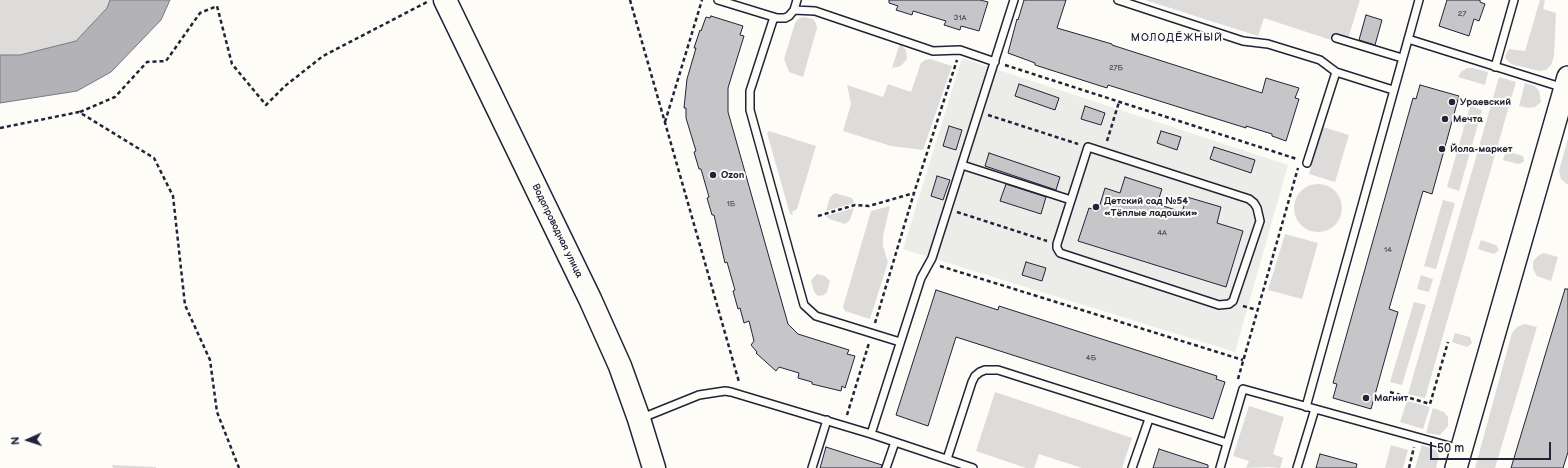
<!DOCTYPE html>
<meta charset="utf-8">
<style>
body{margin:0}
#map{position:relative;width:1568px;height:468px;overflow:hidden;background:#fdfcf7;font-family:"Balsamiq Sans",sans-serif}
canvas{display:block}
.north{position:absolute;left:8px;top:420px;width:40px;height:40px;-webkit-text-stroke:3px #fdfcf7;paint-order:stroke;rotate:267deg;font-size:11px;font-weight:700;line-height:16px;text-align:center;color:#22223b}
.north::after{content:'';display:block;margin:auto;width:14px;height:18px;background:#22223b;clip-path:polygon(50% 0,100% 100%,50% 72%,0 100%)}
.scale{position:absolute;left:1430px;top:442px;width:121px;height:18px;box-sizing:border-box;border:2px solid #22223b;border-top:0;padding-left:5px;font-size:12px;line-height:14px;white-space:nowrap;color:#22223b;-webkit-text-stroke:3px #fdfcf7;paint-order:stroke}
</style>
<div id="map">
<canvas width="1568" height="468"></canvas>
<div class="north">N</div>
<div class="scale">50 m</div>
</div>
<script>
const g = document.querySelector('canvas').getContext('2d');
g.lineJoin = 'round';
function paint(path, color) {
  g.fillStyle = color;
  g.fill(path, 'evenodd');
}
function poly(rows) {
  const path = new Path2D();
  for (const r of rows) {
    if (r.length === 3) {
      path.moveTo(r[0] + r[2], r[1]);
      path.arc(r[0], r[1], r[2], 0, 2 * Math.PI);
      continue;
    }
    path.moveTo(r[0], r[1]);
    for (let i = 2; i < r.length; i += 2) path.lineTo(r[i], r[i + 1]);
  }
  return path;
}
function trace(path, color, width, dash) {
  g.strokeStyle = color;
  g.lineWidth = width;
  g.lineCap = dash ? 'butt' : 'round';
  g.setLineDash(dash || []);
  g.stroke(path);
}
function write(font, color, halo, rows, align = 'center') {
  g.font = font + ' "Balsamiq Sans",sans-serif';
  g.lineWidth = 4;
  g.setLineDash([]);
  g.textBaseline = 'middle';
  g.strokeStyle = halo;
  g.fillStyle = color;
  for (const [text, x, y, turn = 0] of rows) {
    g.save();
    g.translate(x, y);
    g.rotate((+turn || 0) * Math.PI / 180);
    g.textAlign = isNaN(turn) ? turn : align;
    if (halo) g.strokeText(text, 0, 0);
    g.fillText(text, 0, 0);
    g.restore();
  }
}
paint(poly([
 [962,58,1288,165,1235,352,903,249]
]), '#ecece9');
paint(poly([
 [0,0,110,0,107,8,76,41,20,55,0,55],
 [1145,0,1360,0,1346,45,1264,18,1258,36],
 [1540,0,1545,0,1543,9,1556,13,1554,56,1551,65,1546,70,1539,71,1511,64,1506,59,1505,56,1509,49,1525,51],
 [803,17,813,19,816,23,817,28,803,77,789,72,784,59,795,23,798,19],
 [900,43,906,50,907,59,901,66,892,68],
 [930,59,952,66,923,150,891,146,843,131,851,104,847,85,883,97,888,84,911,92,921,63,925,60],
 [1467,68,1473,68,1488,72,1485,85,1458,77,1461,72],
 [1499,77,1516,82,1425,398,1408,394],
 [1525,83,1535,86,1539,91,1541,102,1535,107,1529,108,1519,106],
 [1470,106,1482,110,1459,191,1447,187],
 [1323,127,1349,135,1335,182,1309,174],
 [769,131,816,146,797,209,792,212,793,215,790,214,767,133],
 [1568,138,1568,185,1561,179,1559,171],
 [1506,151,1523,156,1524,161,1522,163,1518,164,1503,160],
 [1318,208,24],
 [835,193,852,198,854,203,826,211,830,197],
 [1443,200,1455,203,1436,269,1424,266],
 [890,206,883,236,883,246,888,262,870,319,845,311,843,307,871,211],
 [854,208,850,220,845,224,829,219,826,216],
 [1285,234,1318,243,1302,299,1268,290],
 [1481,240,1496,245,1499,250,1494,254,1478,249],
 [1544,253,1558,257,1551,281,1537,276,1533,269,1533,263,1534,260,1539,255],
 [817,274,825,276,830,281,827,292,824,295,818,296,814,292,811,280],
 [1421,275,1433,279,1429,292,1417,289],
 [1414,302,1426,305,1402,385,1390,382],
 [1525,324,1537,327,1495,468,1475,468,1512,333,1517,327],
 [1455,333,1470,337,1472,343,1467,347,1452,342],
 [995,392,1132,438,1122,468,1082,468,1039,454,1034,468,1026,468,976,451],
 [1407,401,1430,407,1423,429,1400,422],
 [1249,406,1284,417,1273,454,1283,458,1280,468,1269,467,1246,468,1249,461,1233,456],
 [1433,408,1444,412,1448,417,1448,426,1440,435,1426,433],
 [1391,445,1408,450,1403,468,1385,468],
 [1422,445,1436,450,1439,456,1436,468,1415,468],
 [112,465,156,467,156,468,113,468]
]), '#dddcdb');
const water = poly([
 [110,0,170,0,161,20,111,72,77,91,0,103,0,55,20,55,76,41,107,8,110,0]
]);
paint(water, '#b2b2b7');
trace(water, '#787885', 1);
const building = poly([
 [889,0,980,0,988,2,979,31,961,26,960,30,944,25,946,21,913,11,912,15,896,10,898,6,889,3,889,0],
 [1024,0,1066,0,1057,28,1112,44,1112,45,1262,93,1266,78,1299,88,1295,98,1299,99,1286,141,1272,136,1272,134,1246,126,1246,128,1230,123,1108,85,1107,88,1035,65,1035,63,1008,53,1017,19,1018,20,1024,0],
 [1447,0,1480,0,1480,2,1485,4,1479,21,1474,19,1469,36,1439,26,1447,0],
 [1366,15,1382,20,1375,45,1359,40,1366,15],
 [711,16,743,26,740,35,744,36,728,88,728,112,788,324,798,334,849,350,847,354,855,356,845,388,842,386,841,391,812,384,812,382,798,378,799,373,779,367,776,371,756,353,757,352,751,345,754,341,749,321,744,323,740,308,738,309,733,291,735,290,727,262,725,263,714,215,712,215,707,198,709,197,701,169,699,169,694,152,696,151,686,118,686,108,684,108,687,79,696,48,694,48,700,30,701,31,706,17,710,18,711,16],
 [1019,84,1059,98,1055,110,1015,96,1019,84],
 [1420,85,1459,96,1432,194,1423,191,1389,309,1398,312,1371,409,1333,398,1337,384,1333,383,1413,98,1416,99,1420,85],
 [1085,106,1105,113,1101,125,1081,119,1085,106],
 [949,126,962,130,956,150,943,146,949,126],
 [1161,131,1181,137,1177,150,1157,143,1161,131],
 [1214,147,1255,160,1251,173,1210,159,1214,147],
 [989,153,1060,177,1056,190,985,166,989,153],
 [937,176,950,180,943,200,931,196,937,176],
 [1125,177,1162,189,1157,204,1182,212,1187,197,1221,207,1217,223,1243,231,1226,287,1078,241,1089,208,1098,211,1105,188,1120,193,1125,177],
 [1006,184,1046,197,1041,214,1000,201,1006,184],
 [1026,262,1046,268,1042,281,1022,275,1026,262],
 [1565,289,1568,289,1568,452,1563,468,1511,468,1565,289],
 [936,290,998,310,999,306,1217,376,1216,379,1225,382,1213,419,956,337,928,426,896,415,936,290],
 [826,447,882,465,881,468,820,468,826,447],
 [1159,449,1208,465,1208,468,1153,468,1159,449],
 [1320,454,1357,464,1356,468,1316,468,1320,454]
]);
paint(building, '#c6c6c8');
trace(building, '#22223b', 1);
const service = poly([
 [718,0,777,18,785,18,789,16,794,10,815,11,933,51,960,50,995,62],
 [1118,0,1243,41,1268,44,1320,60,1336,72,1393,90],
 [794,10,797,0],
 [774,17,750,91,750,110,804,305,816,316,900,342],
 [1336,38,1402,58],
 [1408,39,1564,88],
 [1495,67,1514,0],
 [1088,147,1249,199,1254,203,1257,208,1260,221,1233,301,1229,304,1219,305,1060,253,1057,248,1057,244,1088,147],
 [1307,163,1336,72],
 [962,165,1071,200],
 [1306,407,1419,0],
 [642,418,699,395,725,391,731,392,871,434,973,468],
 [871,434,921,278,932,258,1014,0],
 [947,459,972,382,975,376,980,372,985,370,998,370,1227,443],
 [812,468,827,420],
 [886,468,895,442],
 [1132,468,1149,419],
 [1220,468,1243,389,1460,449],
 [1297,468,1315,409]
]);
const secondary = poly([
 [1456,468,1568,77]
]);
const primary = poly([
 [445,0,590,299,620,366,639,419,654,468]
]);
trace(service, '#22223b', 10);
trace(secondary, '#22223b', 24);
trace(primary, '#22223b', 25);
trace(poly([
 [630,0,739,382],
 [1005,65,1297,159],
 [80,112,115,97,147,62,166,61,200,13,217,6,232,64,266,105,285,86,323,56,427,2],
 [988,115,1078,144],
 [665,122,702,0],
 [0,128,79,112,154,158,173,196,185,305,210,360,217,412,239,468],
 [1107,141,1119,102],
 [957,212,1047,241],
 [818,216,855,205,869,206,914,193],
 [940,266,1243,360],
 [1243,306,1257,310],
 [875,323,914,193,957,60],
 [1238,379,1298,168],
 [1390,392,1430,404,1448,342],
 [847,415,869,343],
 [1409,468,1414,447]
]), '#22223b', 2.5, [4, 3]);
trace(service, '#fdfcf7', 7);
trace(secondary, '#fdfcf7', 21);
trace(primary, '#fdfcf7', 22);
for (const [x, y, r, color] of [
 [1452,102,4,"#22223b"],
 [1445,119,4,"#22223b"],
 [1442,149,4,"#22223b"],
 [713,175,4,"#22223b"],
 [1096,207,4,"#22223b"],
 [1366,398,4,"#22223b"]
]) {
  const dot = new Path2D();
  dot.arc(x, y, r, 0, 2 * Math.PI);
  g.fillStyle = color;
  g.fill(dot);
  trace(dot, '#fdfcf7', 1.5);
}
write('8px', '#4b4b5e', null, [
 ["27",1462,14],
 ["31А",960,18],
 ["27Б",1116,68],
 ["1Б",731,204],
 ["4А",1162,233],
 ["14",1388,250],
 ["4Б",1091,358]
]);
write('bold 10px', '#22223b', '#fdfcf7', [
 ["Ураевский",1460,102],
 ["Мечта",1453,119],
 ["Йола-маркет",1450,149],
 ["Ozon",721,175],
 ["Детский сад №54",1104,201],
 ["«Тёплые ладошки»",1104,213],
 ["Магнит",1374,398]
], 'left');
write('10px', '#22223b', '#fdfcf7', [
 ["Водопроводная улица",557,231,64]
]);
g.letterSpacing = '1px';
write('11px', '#22223b', '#fdfcf7', [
 ["МОЛОДЁЖНЫЙ",1177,38]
]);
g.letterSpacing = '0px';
</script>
